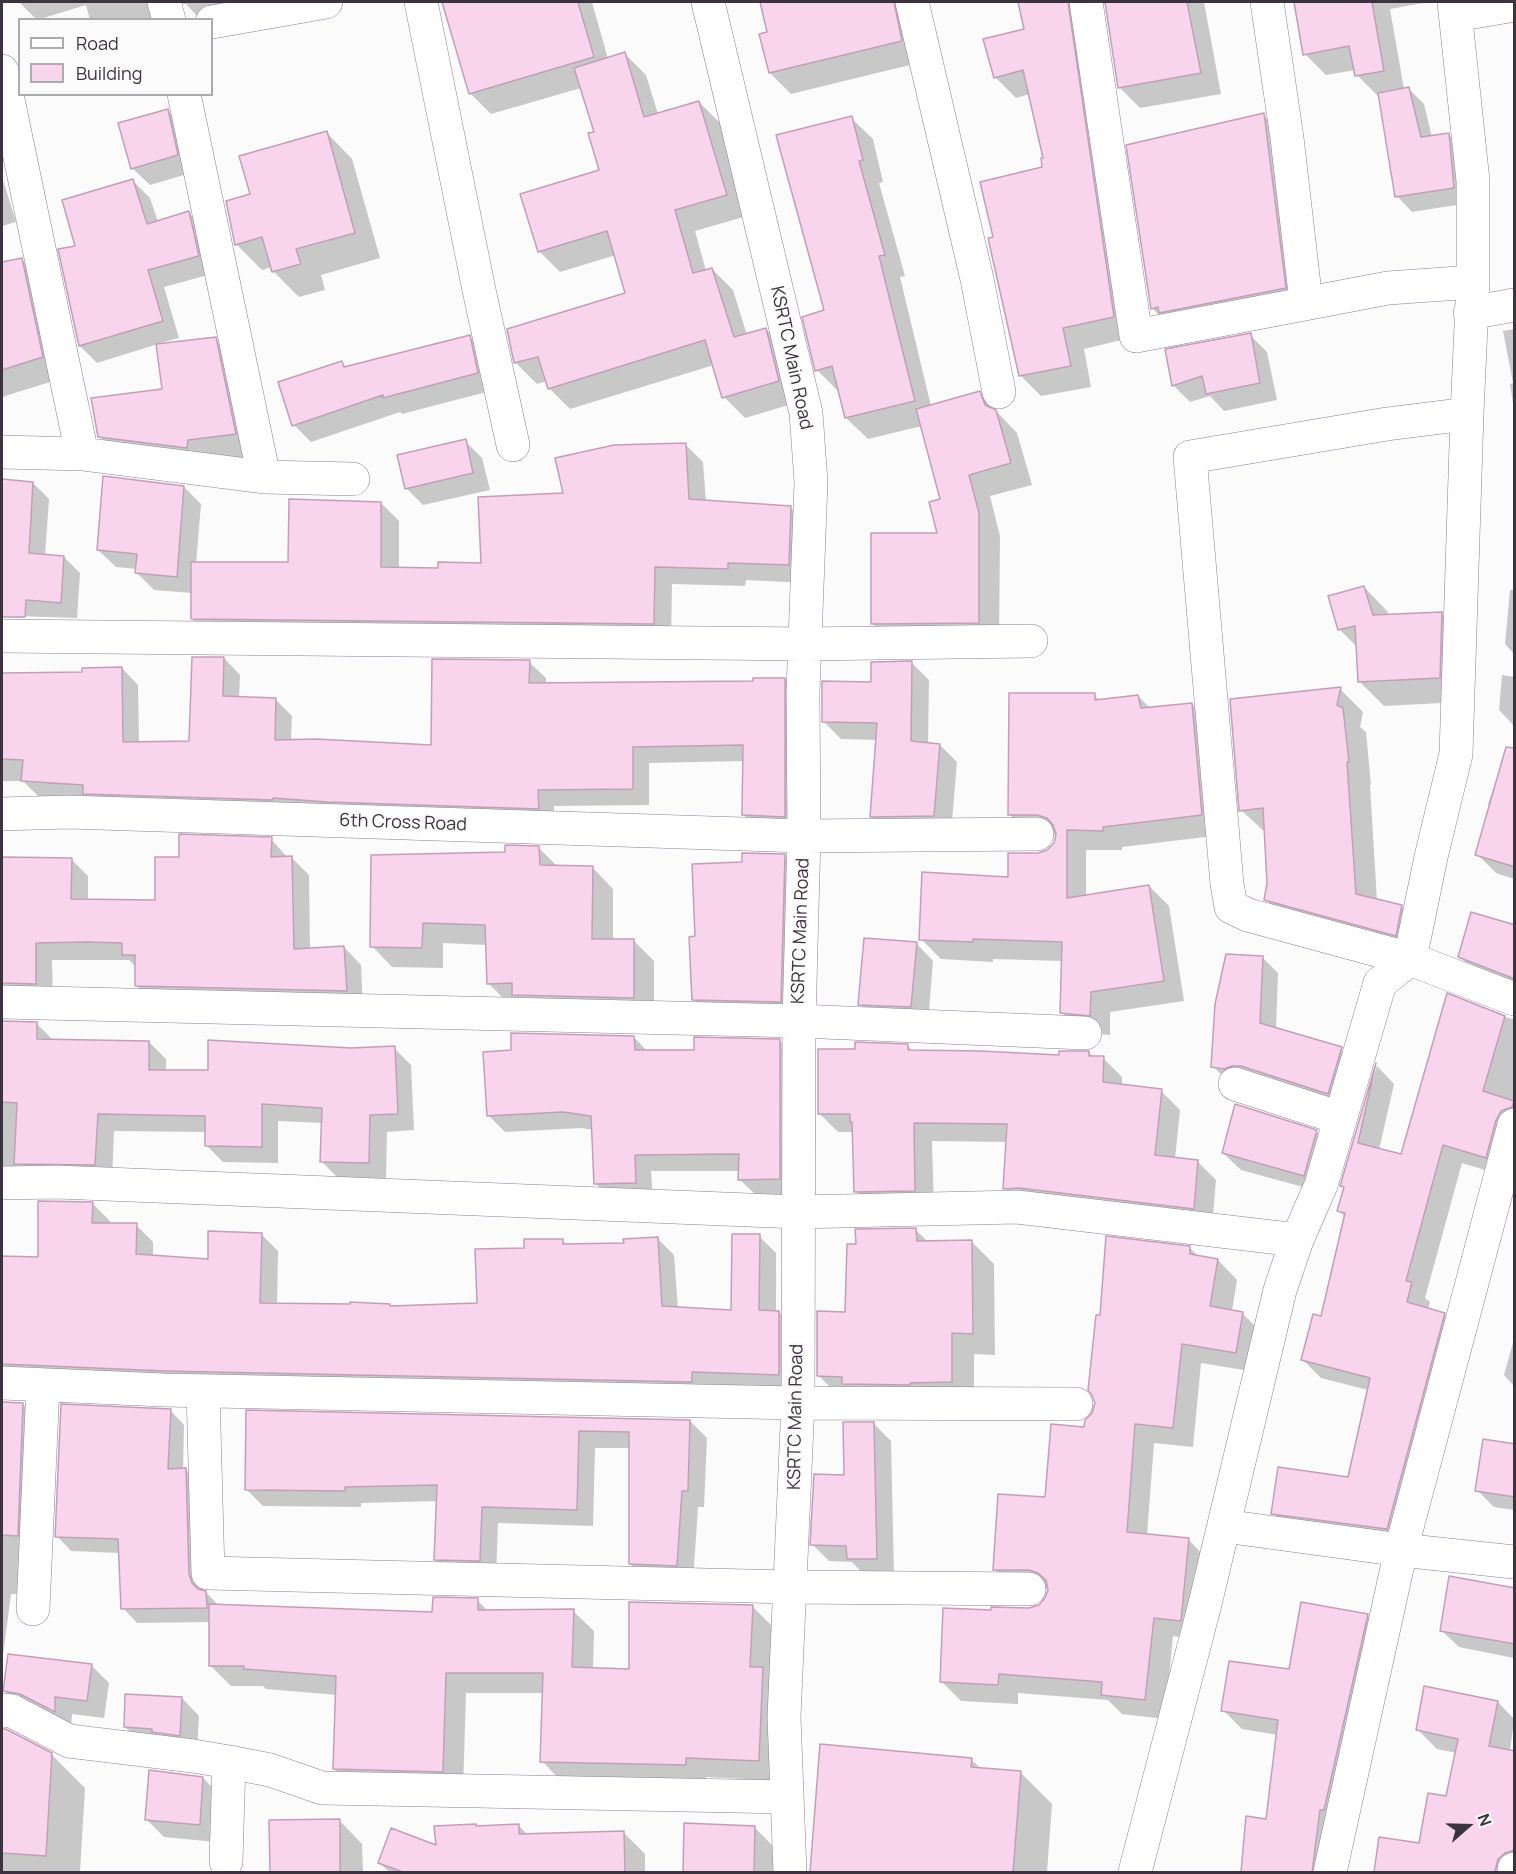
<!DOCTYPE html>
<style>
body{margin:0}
#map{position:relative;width:1516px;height:1874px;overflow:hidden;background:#fbfbfb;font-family:Manrope,sans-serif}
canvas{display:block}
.frame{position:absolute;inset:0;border:3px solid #3b3340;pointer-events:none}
.legend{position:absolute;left:18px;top:18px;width:195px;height:78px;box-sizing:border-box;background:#fbfbfb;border:2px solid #aeabb0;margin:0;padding:8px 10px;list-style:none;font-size:18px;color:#3b3340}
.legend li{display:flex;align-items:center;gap:12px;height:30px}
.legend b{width:30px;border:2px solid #aeabb0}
.north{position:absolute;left:1438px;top:1796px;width:60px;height:60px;-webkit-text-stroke:4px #fbfbfb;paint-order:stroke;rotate:70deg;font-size:16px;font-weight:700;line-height:24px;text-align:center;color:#3b3340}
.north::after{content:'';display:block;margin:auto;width:21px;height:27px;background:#3b3340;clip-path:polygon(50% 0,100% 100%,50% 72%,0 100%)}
</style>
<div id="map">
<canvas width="1516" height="1874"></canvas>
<div class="frame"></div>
<ul class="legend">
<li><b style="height:8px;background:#fff"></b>Road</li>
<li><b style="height:16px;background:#f8d5ed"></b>Building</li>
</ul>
<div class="north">N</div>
</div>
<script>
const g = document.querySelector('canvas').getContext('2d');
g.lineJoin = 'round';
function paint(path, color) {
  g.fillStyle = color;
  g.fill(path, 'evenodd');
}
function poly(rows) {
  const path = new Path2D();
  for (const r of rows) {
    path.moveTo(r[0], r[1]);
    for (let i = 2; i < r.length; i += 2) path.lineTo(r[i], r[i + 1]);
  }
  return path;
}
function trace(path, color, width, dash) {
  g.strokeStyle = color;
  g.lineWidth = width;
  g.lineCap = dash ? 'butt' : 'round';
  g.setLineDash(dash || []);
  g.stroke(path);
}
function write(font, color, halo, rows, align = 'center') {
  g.font = font + ' Manrope,sans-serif';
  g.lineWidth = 5;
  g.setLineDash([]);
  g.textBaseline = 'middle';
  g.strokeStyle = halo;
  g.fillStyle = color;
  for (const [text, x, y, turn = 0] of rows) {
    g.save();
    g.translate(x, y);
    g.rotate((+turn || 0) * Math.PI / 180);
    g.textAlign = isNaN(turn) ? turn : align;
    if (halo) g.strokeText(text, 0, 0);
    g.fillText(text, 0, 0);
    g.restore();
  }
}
paint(poly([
 [19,2,346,2,329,7,201,20,186,4,181,4,166,20,90,20,86,5,37,20],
 [444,2,592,2,608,59,625,54,646,75,658,114,699,102,720,123,747,216,695,231,706,271,712,269,733,290,747,335,766,329,787,350,799,402,745,418,724,397,714,365,570,409,549,388,547,381,537,384,516,363,627,294,616,255,560,272,539,251,601,171,595,133,581,88,491,114,470,93],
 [761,2,921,2,922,62,791,94,770,73,769,33],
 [1020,2,1204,2,1221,94,1140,108,1119,87,1107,3,1095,8,1134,337,1084,349,1091,387,1041,396,1020,375,995,238,1044,168,1045,159,1030,94,1016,98,995,77,1026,30],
 [1295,2,1429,2,1390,9,1404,89,1408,88,1424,104,1432,137,1449,135,1464,150,1469,203,1412,212,1397,196,1380,96,1378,96,1357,75,1356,70,1326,75,1305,54],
 [167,110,185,128,194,172,150,185,132,168],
 [1264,115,1281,132,1302,305,1169,325,1152,308],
 [851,118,873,139,883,182,879,183,905,276,900,277,931,406,979,393,1017,433,1032,485,990,496,1000,536,999,644,894,645,873,624,939,535,942,501,922,426,868,439,846,418,840,391,838,391,817,370],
 [327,133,352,159,380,258,321,275,325,290,299,297,273,271,272,267,262,270,236,244,252,195],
 [2,180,4,183,16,222,2,226],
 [133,181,150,198,158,222,189,213,206,230,215,273,164,287,179,338,160,343,215,339,241,364,261,460,125,462,99,436,164,390,158,344,97,363,80,346,77,247],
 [21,259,42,280,63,378,2,397,2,264],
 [1514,329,1514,410,1510,384,1513,383,1503,331],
 [1250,335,1267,352,1277,400,1224,411,1210,396,1190,402,1173,385],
 [469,336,486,353,494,390,402,414,400,412,311,442,294,425,341,363,347,368],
 [465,441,482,458,490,490,423,505,406,488],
 [685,444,703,462,706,502,791,508,809,526,807,583,746,580,745,586,672,584,671,641,210,637,192,619,192,593,154,590,137,573,137,569,116,567,98,550,184,487,201,504,196,564,290,563,381,503,399,521,399,569,440,570,482,565,564,495],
 [2,481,33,483,49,499,45,556,64,557,80,573,77,618,16,616,2,602],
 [1364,587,1387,611,1389,616,1441,613,1465,637,1460,702,1384,706,1360,682,1358,648,1340,630],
 [1510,590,1514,590,1514,654,1505,644],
 [224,658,240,675,239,698,275,699,292,716,291,741,433,746,529,662,546,678,546,684,754,682,784,679,801,696,801,833,760,831,744,815,745,761,649,763,649,805,554,806,554,824,39,797,23,781,2,781,2,673,83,673,122,668,138,685,139,743,191,743],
 [912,663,929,680,928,744,940,745,957,762,951,833,888,833,871,816,878,740,841,739,823,721],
 [1502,675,1514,677,1514,726,1499,710],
 [1340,689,1363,712,1360,727,1366,732,1371,785,1370,785,1377,901,1401,906,1425,930,1419,958,1289,923,1266,899,1269,883,1266,833,1241,810],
 [1094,695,1100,701,1138,696,1150,708,1192,704,1212,724,1222,835,1122,847,1122,850,1086,850,1086,897,1149,886,1169,906,1184,1001,1110,1012,1110,1035,1082,1033,1062,1013,1063,961,993,959,993,962,941,959,921,939,1009,878,1038,854,1048,851,1055,843,1057,835,1030,835,1010,815],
 [1502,764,1514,768,1514,879,1496,873,1477,854,1491,806,1488,804],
 [271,839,288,858,292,858,309,875,310,949,344,947,361,965,363,1008,154,1003,137,986,137,968,129,960,52,960,53,1001,2,1014,2,859,71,859,88,876,88,901,156,902,180,858],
 [539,848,558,867,593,868,613,889,613,940,633,940,654,961,654,1018,509,1004,488,983,487,945,443,943,443,968,392,967,372,946,506,853],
 [784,856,801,873,797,1018,711,1016,693,999,697,938,743,863],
 [1514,927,1514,990,1479,976,1460,957],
 [916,943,933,961,928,1023,877,1021,860,1004],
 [1263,958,1278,973,1276,1029,1341,1049,1357,1064,1344,1109,1228,1082,1213,1066],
 [1448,995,1508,1018,1514,1019,1514,1139,1505,1176,1462,1163,1425,1298,1430,1302,1428,1310,1444,1314,1463,1333,1406,1547,1292,1532,1273,1513,1350,1479,1368,1390,1321,1378,1303,1360,1322,1318,1345,1217,1339,1211,1345,1189,1342,1186,1377,1066,1394,1084,1379,1150,1402,1156],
 [2,1022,36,1023,54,1041,149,1042,166,1059,166,1072,209,1072,351,1049,394,1048,411,1065,414,1130,387,1132,386,1179,338,1178,321,1161,323,1123,278,1121,278,1163,223,1162,206,1145,206,1132,114,1131,112,1181,2,1185],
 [634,1037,648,1052,696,1052,780,1041,796,1058,796,1195,757,1196,740,1180,740,1171,651,1171,653,1199,613,1201,596,1184,594,1130,581,1128,505,1132,488,1115],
 [908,1046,913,1051,1060,1057,1088,1052,1094,1057,1103,1058,1122,1077,1122,1086,1161,1091,1180,1110,1175,1159,1197,1161,1216,1180,1212,1227,1024,1207,1005,1188,1007,1142,932,1141,934,1209,874,1210,856,1191,854,1132,838,1132,819,1113,856,1051],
 [1236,1106,1317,1132,1334,1149,1321,1192,1241,1170,1223,1153],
 [93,1204,110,1221,109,1224,136,1225,153,1242,153,1257,209,1260,261,1234,278,1251,277,1305,389,1305,392,1308,478,1305,526,1250,562,1240,567,1245,625,1245,657,1238,674,1255,678,1309,733,1311,759,1236,776,1253,776,1312,779,1312,796,1329,796,1391,2,1395,2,1258,39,1259],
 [916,1230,928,1242,972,1242,994,1264,995,1355,974,1354,974,1404,840,1397,818,1375,847,1314,857,1245],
 [1190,1248,1199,1257,1218,1260,1237,1280,1232,1311,1242,1313,1262,1333,1256,1372,1201,1363,1193,1447,1154,1443,1147,1535,1189,1540,1208,1560,1200,1640,1173,1636,1165,1719,1122,1714,1108,1700,1018,1693,1018,1704,961,1701,942,1682,992,1612,1029,1609,1040,1606,1047,1599,1049,1589,1014,1589,995,1569,1046,1499,1094,1414,1096,1403,1102,1317],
 [1514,1339,1514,1386,1504,1375],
 [2,1403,23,1404,40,1421,32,1594,11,1594,2,1663],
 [170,1410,184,1425,183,1470,186,1470,200,1484,203,1589,219,1606,433,1614,477,1600,489,1612,573,1611,594,1631,593,1670,630,1671,752,1606,773,1627,779,1781,706,1777,706,1785,562,1782,542,1761,544,1693,466,1693,463,1791,355,1789,334,1769,337,1695,266,1689,263,1686,231,1686,210,1665,210,1622,137,1623,123,1608,120,1553,71,1551,57,1536],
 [247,1412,690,1421,707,1438,704,1507,698,1507,693,1582,647,1581,630,1564,630,1448,595,1448,593,1526,498,1523,496,1577,452,1576,435,1559,438,1501,361,1503,361,1507,263,1506,246,1489],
 [874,1424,891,1441,894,1576,865,1576,852,1562,829,1561,812,1544],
 [1514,1446,1514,1510,1494,1507,1477,1490],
 [1514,1591,1514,1658,1459,1647,1441,1630],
 [1367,1615,1386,1634,1332,1872,1241,1872,1247,1818,1267,1820,1278,1735,1242,1729,1223,1710,1291,1671],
 [91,1665,109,1683,104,1718,72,1714,71,1728,22,1708,5,1691],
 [182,1698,199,1716,197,1752,142,1744,125,1727],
 [1498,1702,1514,1719,1510,1752,1514,1753,1514,1872,1376,1872,1381,1839,1420,1845,1447,1798,1457,1753,1437,1749,1418,1730],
 [2,1730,51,1754,85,1788,80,1872,2,1872],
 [822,1746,971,1759,981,1769,1020,1772,1052,1804,1047,1872,812,1872],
 [203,1778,220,1795,216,1842,164,1837,147,1820],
 [339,1820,362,1844,363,1872,272,1872,271,1821],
 [476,1825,478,1828,518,1825,528,1835,624,1833,645,1854,645,1872,389,1872,380,1863,437,1847],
 [685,1825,754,1827,780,1853,779,1872,684,1872]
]), '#0003');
const building = poly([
 [442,2,578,2,594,57,469,94,442,2],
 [760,2,894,2,902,41,769,73,759,34,767,32,760,2],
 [1018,2,1068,2,1114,317,1063,328,1071,366,1019,376,988,238,993,237,980,182,1042,167,1041,158,1043,158,1023,70,994,78,983,39,1024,29,1018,2],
 [1105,2,1187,2,1201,73,1118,88,1105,2],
 [1294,2,1372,2,1384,71,1355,76,1349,46,1303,55,1294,2],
 [625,52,644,117,699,101,727,195,675,210,693,273,712,268,734,337,766,328,779,381,722,398,705,340,548,389,538,357,514,363,507,329,625,293,607,231,538,252,520,194,599,170,588,133,594,132,574,68,625,52],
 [1409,87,1421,137,1449,133,1454,188,1395,197,1378,93,1409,87],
 [168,109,178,155,131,169,118,123,168,109],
 [1264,113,1286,288,1159,313,1158,307,1151,309,1126,145,1264,113],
 [852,116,863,160,859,161,885,255,879,256,915,401,845,418,832,366,815,371,802,317,824,310,776,135,852,116],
 [327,131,355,233,296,249,301,264,272,272,262,237,235,245,226,201,250,194,239,156,327,131],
 [133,179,147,224,189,211,199,256,148,270,163,321,79,346,58,249,75,246,62,200,133,179],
 [22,258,43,357,2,370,2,262,22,258],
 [1251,333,1260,383,1206,394,1202,376,1172,386,1165,349,1251,333],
 [470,335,478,373,383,398,383,395,292,426,278,382,342,361,344,367,470,335],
 [216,337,236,434,188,440,187,448,98,437,91,398,162,389,156,344,216,337],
 [980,391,985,405,996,410,1011,463,969,475,979,513,979,623,871,624,871,533,937,533,929,502,940,499,916,409,980,391],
 [466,439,473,473,405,489,397,455,466,439],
 [686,443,689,499,791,506,789,565,728,563,728,569,655,567,654,624,191,619,191,562,288,562,289,499,381,502,381,567,438,568,438,562,481,563,478,497,563,493,555,458,614,445,686,443],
 [103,476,184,486,177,577,135,573,137,554,97,550,103,476],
 [2,479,33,482,29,553,64,556,61,603,26,600,25,617,2,617,2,479],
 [1364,586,1373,615,1442,612,1440,678,1358,682,1355,626,1338,630,1328,596,1364,586],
 [192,657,224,657,223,696,276,698,275,740,316,739,431,745,432,659,530,660,529,683,753,681,753,678,785,678,785,817,742,815,743,745,633,747,633,789,538,790,539,809,327,802,273,798,273,800,83,794,83,785,21,781,23,760,2,759,2,673,82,672,82,668,122,667,123,742,189,741,192,657],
 [912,661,911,741,940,744,934,816,870,817,877,723,822,722,822,681,871,682,871,662,912,661],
 [1341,687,1337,705,1343,708,1349,762,1347,762,1356,894,1402,905,1396,936,1264,900,1267,883,1263,808,1239,811,1230,699,1341,687],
 [1009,693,1095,693,1095,700,1138,695,1141,708,1192,703,1202,815,1103,827,1103,831,1067,830,1067,898,1149,885,1164,981,1091,992,1090,1016,1060,1013,1062,942,973,939,973,942,919,940,922,872,1008,877,1008,853,1038,853,1047,850,1054,843,1056,834,1053,825,1047,818,1037,815,1008,815,1009,693],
 [1506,747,1515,748,1515,867,1475,855,1506,747],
 [179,834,272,837,271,857,292,856,294,949,344,946,347,991,135,986,135,955,122,955,122,943,87,942,36,943,36,984,2,983,2,857,72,858,71,899,155,900,155,857,179,857,179,834],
 [505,845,539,846,540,865,593,866,592,939,634,939,634,998,512,995,512,983,487,984,485,925,423,923,422,948,370,947,371,855,505,852,505,845],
 [742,853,785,854,781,1002,692,1000,689,937,695,936,692,864,742,862,742,853],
 [1471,912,1515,925,1515,979,1458,957,1471,912],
 [864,938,917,942,911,1007,858,1005,864,938],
 [1226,954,1263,956,1260,1023,1342,1047,1328,1094,1241,1066,1232,1066,1224,1069,1211,1067,1215,1004,1226,954],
 [1447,993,1505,1016,1483,1091,1514,1101,1512,1107,1501,1111,1496,1120,1486,1158,1443,1145,1406,1281,1412,1282,1407,1302,1445,1313,1387,1529,1271,1514,1278,1467,1348,1477,1370,1378,1301,1360,1313,1314,1321,1316,1345,1213,1337,1211,1344,1187,1340,1186,1376,1063,1358,1143,1401,1154,1447,993],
 [2,1021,37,1022,37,1039,149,1041,149,1070,208,1070,208,1040,351,1048,395,1046,398,1114,370,1115,369,1163,320,1162,322,1108,262,1104,262,1147,205,1146,205,1116,98,1114,95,1165,14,1164,17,1103,2,1102,2,1021],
 [511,1033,634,1036,635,1050,694,1050,694,1037,780,1039,780,1179,738,1180,739,1154,635,1155,636,1183,594,1184,591,1116,563,1112,487,1116,483,1052,511,1050,511,1033],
 [855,1042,908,1044,908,1050,981,1051,1059,1055,1059,1051,1089,1051,1089,1056,1104,1056,1103,1082,1162,1089,1155,1155,1198,1160,1194,1209,1019,1188,1003,1189,1007,1124,914,1123,915,1191,854,1192,852,1122,850,1122,850,1114,818,1114,818,1049,855,1049,855,1042],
 [1235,1104,1317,1130,1304,1176,1222,1153,1235,1104],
 [38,1201,93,1202,92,1223,137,1223,136,1254,208,1259,208,1231,262,1233,260,1303,350,1304,350,1302,390,1304,390,1306,477,1303,475,1249,524,1248,524,1239,563,1239,563,1244,624,1243,623,1239,658,1237,662,1306,731,1310,732,1234,760,1234,759,1310,779,1311,779,1375,692,1372,692,1382,165,1371,2,1364,2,1256,38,1257,38,1201],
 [916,1228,917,1241,972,1240,973,1334,952,1333,952,1382,910,1383,910,1385,842,1384,842,1377,817,1376,817,1311,845,1312,847,1244,856,1244,855,1229,916,1228],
 [1106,1236,1190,1246,1190,1254,1218,1259,1210,1306,1243,1312,1236,1353,1182,1344,1173,1428,1135,1424,1127,1532,1189,1538,1181,1621,1154,1618,1145,1700,1101,1695,1102,1682,999,1674,998,1685,940,1682,943,1608,991,1610,991,1607,1029,1608,1039,1605,1045,1598,1048,1590,1046,1580,1038,1573,1029,1570,993,1570,998,1494,1045,1497,1051,1424,1084,1427,1085,1420,1092,1413,1095,1403,1092,1395,1088,1390,1096,1315,1100,1315,1106,1236],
 [2,1402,23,1403,18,1536,2,1535,2,1402],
 [61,1404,171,1409,168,1469,186,1468,189,1574,192,1583,198,1589,206,1591,207,1608,121,1609,118,1539,55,1537,61,1404],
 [246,1410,690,1420,688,1491,682,1491,677,1566,629,1564,629,1432,579,1431,577,1510,482,1507,480,1561,434,1560,437,1485,345,1487,345,1491,245,1490,246,1410],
 [843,1422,874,1422,877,1559,847,1559,846,1546,810,1545,814,1474,844,1475,843,1422],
 [1483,1439,1515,1444,1515,1497,1475,1491,1483,1439],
 [1449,1576,1515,1588,1515,1644,1440,1631,1449,1576],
 [433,1597,478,1598,478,1610,574,1609,572,1667,629,1669,629,1602,753,1605,750,1667,763,1667,759,1761,686,1758,686,1765,540,1762,543,1673,446,1673,443,1772,333,1769,336,1676,244,1669,244,1666,209,1666,209,1604,432,1612,433,1597],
 [1301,1602,1368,1614,1324,1810,1320,1810,1312,1872,1241,1872,1246,1816,1266,1819,1278,1720,1221,1711,1229,1661,1289,1669,1301,1602],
 [8,1654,92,1664,87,1701,55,1697,55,1712,20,1694,3,1691,8,1654],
 [1424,1686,1498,1701,1489,1746,1515,1751,1515,1850,1505,1853,1498,1859,1495,1872,1374,1872,1379,1837,1419,1843,1428,1793,1446,1796,1458,1739,1416,1730,1424,1686],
 [125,1694,182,1697,180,1736,152,1732,152,1729,124,1727,125,1694],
 [2,1729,6,1729,52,1753,46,1856,2,1853,2,1729],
 [820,1744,972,1758,971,1767,1021,1771,1013,1872,810,1872,820,1744],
 [149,1770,203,1777,200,1825,145,1820,149,1770],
 [340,1819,340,1872,270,1872,269,1820,340,1819],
 [684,1823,755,1826,754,1872,683,1872,684,1823],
 [476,1824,476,1826,519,1824,519,1834,624,1831,625,1872,403,1872,378,1863,391,1828,436,1845,434,1826,476,1824]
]);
paint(building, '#f8d5ed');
trace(building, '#c1a0b7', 1.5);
const minor = poly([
 [164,2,169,20],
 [421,2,479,290,513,445],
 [708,2,806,413,811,482,803,691,804,836,799,1021,798,1403,784,1717,790,1872],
 [912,2,977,279,999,392],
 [1086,2,1136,336,1388,288,1473,282],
 [1267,2,1287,138,1306,302],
 [1456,15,1514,5],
 [212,22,326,2],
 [2,71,82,454],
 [1470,313,1514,305],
 [1467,414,1387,424,1190,457,1227,884,1231,907,1248,915,1410,959,1514,999],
 [2,452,82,454,264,477,184,94],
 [264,477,353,479],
 [2,636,805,644,1031,641],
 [2,814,68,812,804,836,1037,834],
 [2,1002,799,1021,1085,1033],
 [1235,1084,1340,1118],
 [2,1183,57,1182,798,1212,1017,1207,1297,1240],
 [2,1383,164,1390,798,1403,1076,1404],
 [203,1391,208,1573,790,1587,1029,1589],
 [1224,1526,1401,1550,1514,1562],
 [33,1609,43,1385],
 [2,1710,12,1711,69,1741,193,1756,229,1762,270,1770,322,1788,787,1797],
 [226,1862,229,1762],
 [1135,1872,1205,1604,1280,1290,1297,1240,1321,1185,1380,983,1410,959,1431,857,1456,754,1467,414,1473,282,1473,181,1454,2],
 [1330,1872,1401,1550,1514,1125],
 [1514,1872,1514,1869]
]);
trace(minor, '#917d9c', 34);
trace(minor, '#fff', 33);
write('18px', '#3b3340', '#fbfbfb', [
 ["KSRTC Main Road",791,358,78],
 ["6th Cross Road",403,823,2],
 ["KSRTC Main Road",801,931,-88],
 ["KSRTC Main Road",796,1417,-89]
]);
</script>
